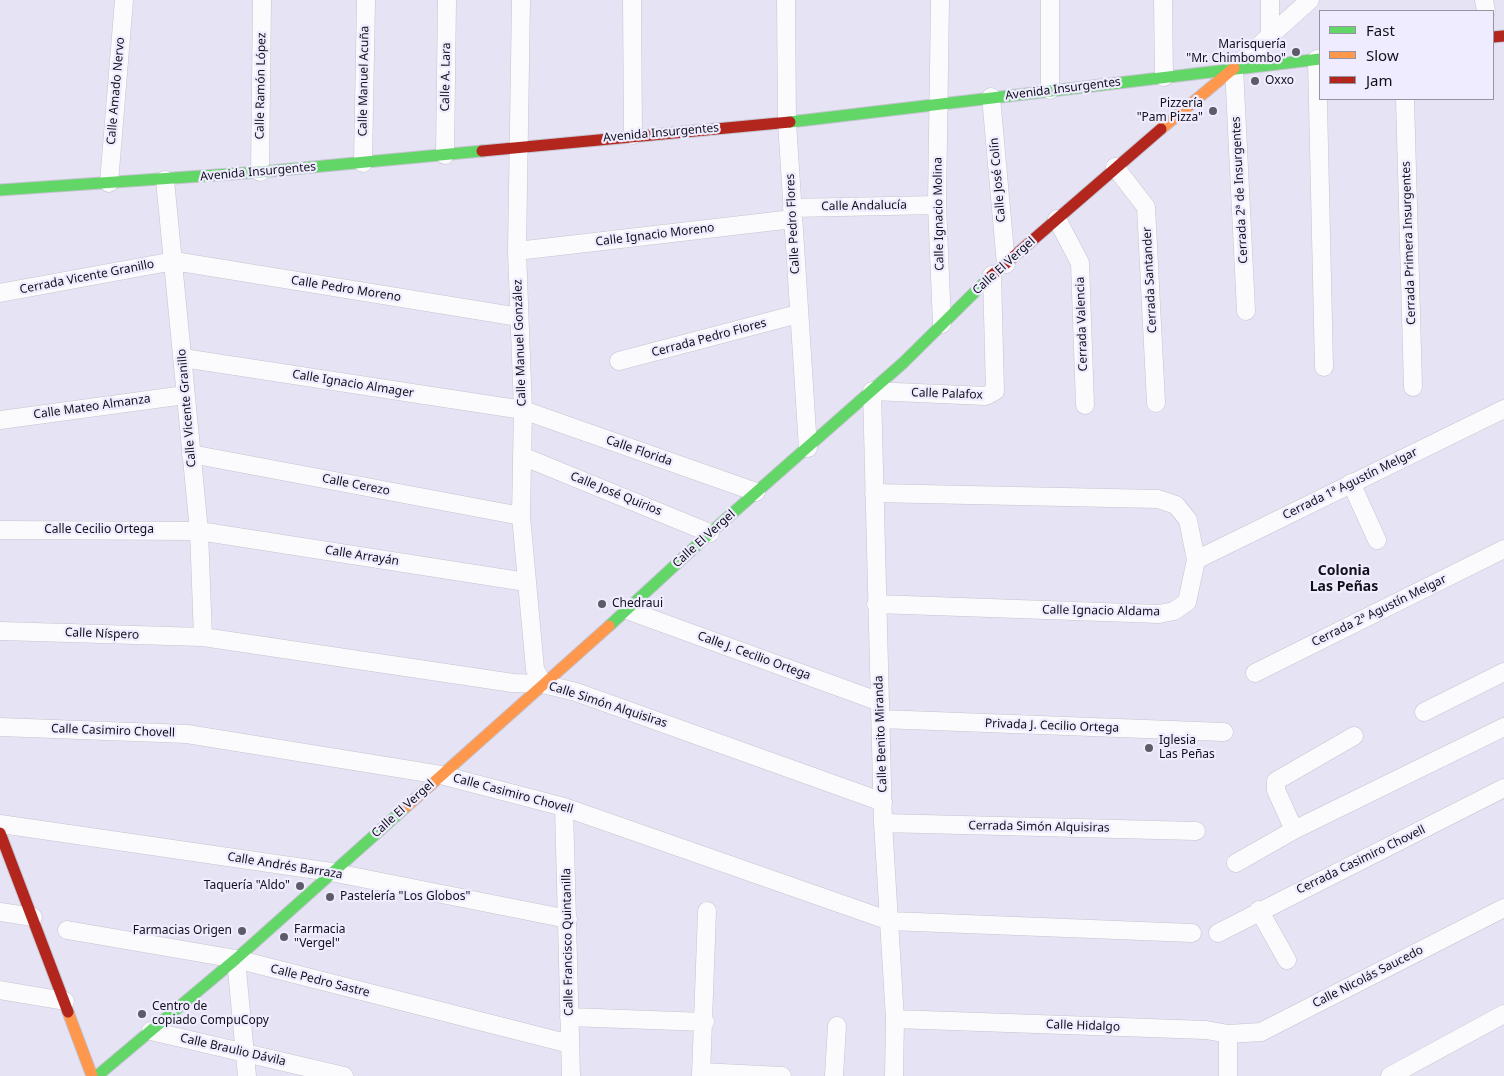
<!DOCTYPE html>
<meta charset="utf-8">
<style>
body{margin:0}
#map{position:relative;width:1504px;height:1076px;overflow:hidden;background:#e6e4f4;font-family:"Noto Sans",sans-serif}
canvas{display:block}
.legend{position:absolute;left:1319px;top:10px;width:175px;height:90px;box-sizing:border-box;background:#eeecfe;border:1px solid #9694a3;margin:0;padding:6px 9px;list-style:none;font-size:15px;color:#12111b}
.legend li{display:flex;align-items:center;gap:10px;height:25px}
.legend b{width:25px;border:1px solid #9694a3}
</style>
<div id="map">
<canvas width="1504" height="1076"></canvas>
<ul class="legend">
<li><b style="height:6px;background:#63d668"></b>Fast</li>
<li><b style="height:6px;background:#ff974d"></b>Slow</li>
<li><b style="height:6px;background:#b3261e"></b>Jam</li>
</ul>
</div>
<script>
const g = document.querySelector('canvas').getContext('2d');
g.lineJoin = 'round';
function poly(rows) {
  const path = new Path2D();
  for (const r of rows) {
    path.moveTo(r[0], r[1]);
    for (let i = 2; i < r.length; i += 2) path.lineTo(r[i], r[i + 1]);
  }
  return path;
}
function trace(path, color, width, dash) {
  g.strokeStyle = color;
  g.lineWidth = width;
  g.lineCap = dash ? 'butt' : 'round';
  g.setLineDash(dash || []);
  g.stroke(path);
}
function write(font, color, halo, rows, align = 'center') {
  g.font = font + ' "Noto Sans",sans-serif';
  g.lineWidth = 4.5;
  g.setLineDash([]);
  g.textBaseline = 'middle';
  g.strokeStyle = halo;
  g.fillStyle = color;
  for (const [text, x, y, turn = 0] of rows) {
    g.save();
    g.translate(x, y);
    g.rotate((+turn || 0) * Math.PI / 180);
    g.textAlign = isNaN(turn) ? turn : align;
    if (halo) g.strokeText(text, 0, 0);
    g.fillText(text, 0, 0);
    g.restore();
  }
}
const street = poly([
 [521,0,517,251,523,410,521,516,535,669,543,684],
 [632,0,633,135],
 [786,0,787,122,808,448],
 [940,0,937,205,942,324],
 [1050,0,1050,90],
 [1163,0,1164,77],
 [1270,0,1270,35],
 [1484,0,1486,11],
 [1317,59,1324,367],
 [991,97,1006,264],
 [1405,99,1413,387],
 [445,155,447,0],
 [363,163,366,0],
 [1115,167,1146,207,1156,403],
 [260,172,262,0],
 [165,180,199,531,203,637],
 [109,183,124,0],
 [792,208,937,205],
 [1057,219,1080,263,1085,405],
 [517,251,793,219],
 [0,293,174,261,519,317],
 [1246,311,1234,68,1310,0],
 [183,358,523,410,756,492],
 [619,361,798,314],
 [0,420,185,395],
 [191,454,521,516],
 [522,456,710,533],
 [1351,483,1377,540],
 [874,493,1158,499,1176,505,1188,520,1196,560,1187,602,1174,611,1159,614,876,604],
 [0,530,199,531,526,582],
 [1196,560,1504,409],
 [627,610,880,702],
 [0,631,203,637,513,683,543,684,576,692,883,802],
 [1255,673,1504,549],
 [1424,712,1504,672],
 [881,719,1224,732],
 [0,727,187,734,441,775,564,807,890,921,1192,933],
 [564,807,571,1076],
 [883,823,1196,831],
 [0,824,331,872,568,919],
 [1294,830,1276,790,1276,781,1354,736],
 [1236,863,1294,830,1504,727],
 [1259,910,1287,960],
 [0,912,33,917],
 [67,930,236,959,570,1044],
 [1218,933,1504,788],
 [236,959,247,1076],
 [0,990,65,1001],
 [569,1017,705,1022],
 [895,1019,1206,1030,1228,1034,1261,1032,1504,908],
 [151,1031,344,1076],
 [701,1072,782,1076],
 [701,1076,707,911],
 [834,1076,837,1026],
 [894,1076,895,1019,883,823,872,391,986,396,995,391,992,275],
 [1228,1076,1228,1034],
 [1390,1076,1504,1014]
]);
const fast = poly([
 [790,122,1320,59],
 [0,190,260,172,482,151],
 [609,626,710,533,903,363,990,277],
 [97,1076,236,959,406,807]
]);
const slow = poly([
 [1161,129,1234,68],
 [406,807,609,626],
 [68,1012,92,1076]
]);
const jam = poly([
 [1493,37,1504,36],
 [482,151,790,122],
 [990,277,1161,129],
 [0,833,68,1012]
]);
trace(street, '#c4c3cf', 19);
trace(fast, '#c4c3cf', 13);
trace(slow, '#c4c3cf', 13);
trace(jam, '#c4c3cf', 13);
trace(street, '#fbfbfd', 18);
trace(fast, '#63d668', 11);
trace(slow, '#ff974d', 11);
trace(jam, '#b3261e', 11);
for (const [x, y, r, color] of [
 [1296,52,5,"#5c5b67"],
 [1255,81,5,"#5c5b67"],
 [1213,111,5,"#5c5b67"],
 [602,604,5,"#5c5b67"],
 [1149,748,5,"#5c5b67"],
 [300,886,5,"#5c5b67"],
 [330,897,5,"#5c5b67"],
 [242,931,5,"#5c5b67"],
 [284,937,5,"#5c5b67"],
 [142,1014,5,"#5c5b67"]
]) {
  const dot = new Path2D();
  dot.arc(x, y, r, 0, 2 * Math.PI);
  g.fillStyle = color;
  g.fill(dot);
  trace(dot, '#eeecfe', 2);
}
write('12px', '#12111b', '#eeecfe', [
 ["Marisquería",1286,45,"right"],
 ["\"Mr. Chimbombo\"",1286,59,"right"],
 ["Oxxo",1265,81],
 ["Pizzería",1203,104,"right"],
 ["\"Pam Pizza\"",1203,118,"right"],
 ["Chedraui",612,604],
 ["Iglesia",1159,741],
 ["Las Peñas",1159,755],
 ["Taquería \"Aldo\"",290,886,"right"],
 ["Pastelería \"Los Globos\"",340,897],
 ["Farmacia",294,930],
 ["\"Vergel\"",294,944],
 ["Farmacias Origen",232,931,"right"],
 ["Centro de",152,1007],
 ["copiado CompuCopy",152,1021]
], 'left');
write('12px', '#12111b', '#eeecfe', [
 ["Calle A. Lara",446,77,-89],
 ["Calle Manuel Acuña",364,81,-89],
 ["Calle Ramón López",261,86,-89],
 ["Avenida Insurgentes",1063,89,-7],
 ["Calle Amado Nervo",116,91,-85],
 ["Avenida Insurgentes",661,133,-5],
 ["Avenida Insurgentes",258,172,-5],
 ["Calle José Colín",998,180,-95],
 ["Cerrada 2ª de Insurgentes",1240,190,-93],
 ["Calle Andalucía",864,206,-1],
 ["Calle Ignacio Molina",939,214,-91],
 ["Calle Pedro Flores",793,224,-93],
 ["Calle Ignacio Moreno",655,235,-7],
 ["Cerrada Primera Insurgentes",1409,243,-92],
 ["Calle El Vergel",1004,266,-42],
 ["Cerrada Vicente Granillo",87,277,-11],
 ["Cerrada Santander",1150,280,-93],
 ["Calle Pedro Moreno",346,289,9],
 ["Cerrada Valencia",1082,324,-92],
 ["Cerrada Pedro Flores",709,338,-15],
 ["Calle Manuel González",520,343,-92],
 ["Calle Ignacio Almager",353,384,9],
 ["Calle Palafox",947,394,2],
 ["Calle Mateo Almanza",92,407,-8],
 ["Calle Vicente Granillo",187,408,-95],
 ["Calle Florida",639,451,19],
 ["Cerrada 1ª Agustín Melgar",1350,484,-26],
 ["Calle Cerezo",356,485,11],
 ["Calle José Quirios",616,494,22],
 ["Calle Cecilio Ortega",99,530],
 ["Calle El Vergel",704,539,-42],
 ["Calle Arrayán",362,556,9],
 ["Calle Ignacio Aldama",1101,611,1],
 ["Cerrada 2ª Agustín Melgar",1379,611,-26],
 ["Calle Níspero",102,634,2],
 ["Calle J. Cecilio Ortega",754,656,20],
 ["Calle Simón Alquisiras",608,705,18],
 ["Privada J. Cecilio Ortega",1052,726,2],
 ["Calle Casimiro Chovell",113,731,2],
 ["Calle Benito Miranda",881,734,-92],
 ["Calle Casimiro Chovell",513,794,15],
 ["Calle El Vergel",403,809,-42],
 ["Cerrada Simón Alquisiras",1039,827,1],
 ["Cerrada Casimiro Chovell",1361,860,-26],
 ["Calle Andrés Barraza",285,866,9],
 ["Calle Francisco Quintanilla",568,942,-91],
 ["Calle Nicolás Saucedo",1368,977,-27],
 ["Calle Pedro Sastre",320,981,14],
 ["Calle Hidalgo",1083,1026,2],
 ["Calle Braulio Dávila",233,1050,13]
]);
write('bold 14px', '#12111b', '#eeecfe', [
 ["Colonia",1344,571],
 ["Las Peñas",1344,587]
]);
</script>
